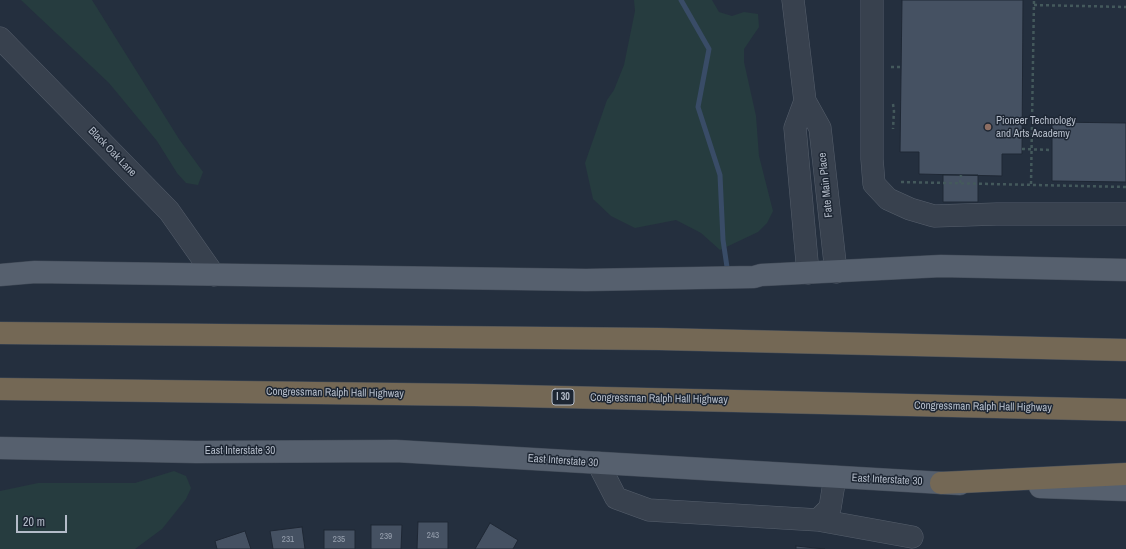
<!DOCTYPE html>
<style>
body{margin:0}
#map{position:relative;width:1126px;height:549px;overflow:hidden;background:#242f3e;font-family:"Archivo Narrow",sans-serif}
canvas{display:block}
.scale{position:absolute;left:16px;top:515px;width:51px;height:18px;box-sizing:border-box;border:2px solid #b4bcc9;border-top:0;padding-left:5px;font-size:12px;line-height:14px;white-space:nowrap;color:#b4bcc9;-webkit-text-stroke:3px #1d2633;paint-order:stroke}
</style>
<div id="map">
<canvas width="1126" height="549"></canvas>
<div class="scale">20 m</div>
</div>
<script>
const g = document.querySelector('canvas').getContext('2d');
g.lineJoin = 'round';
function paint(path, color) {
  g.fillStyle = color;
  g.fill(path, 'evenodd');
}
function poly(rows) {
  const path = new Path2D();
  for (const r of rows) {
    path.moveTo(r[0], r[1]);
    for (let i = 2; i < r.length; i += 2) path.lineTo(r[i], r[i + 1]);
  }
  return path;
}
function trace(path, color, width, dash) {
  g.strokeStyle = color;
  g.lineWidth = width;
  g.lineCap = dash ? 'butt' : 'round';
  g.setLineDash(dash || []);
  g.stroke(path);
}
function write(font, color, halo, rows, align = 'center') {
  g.font = font + ' "Archivo Narrow",sans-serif';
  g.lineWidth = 3;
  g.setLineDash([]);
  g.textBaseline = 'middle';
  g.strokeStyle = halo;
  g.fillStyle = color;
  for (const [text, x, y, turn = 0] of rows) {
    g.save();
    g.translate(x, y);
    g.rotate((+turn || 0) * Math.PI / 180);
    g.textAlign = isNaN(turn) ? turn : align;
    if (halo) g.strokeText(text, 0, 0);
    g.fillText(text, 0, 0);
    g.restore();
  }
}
paint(poly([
 [21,0,92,0,179,139,203,172,198,185,186,183,177,173,157,141,109,83],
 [634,0,712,0,719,12,732,16,744,12,758,14,759,27,744,49,744,62,756,116,759,156,773,211,767,223,758,232,720,250,701,233,676,220,635,228,611,216,593,199,585,163,607,100,614,90,624,65,635,11],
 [174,471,186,476,191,488,186,499,162,529,135,549,0,549,0,491,38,483,135,483]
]), '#263c3f');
trace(poly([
 [681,0,709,49,698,107,720,175,723,240,727,267]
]), '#394c67', 5);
const building = poly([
 [902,0,1023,0,1022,154,1002,154,1002,176,919,174,919,152,900,152,902,0],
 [1052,122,1126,123,1126,182,1052,181,1052,122],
 [943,175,978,175,978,202,943,202,943,175],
 [418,522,448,522,448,549,417,549,418,522],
 [490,523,518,540,513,549,475,549,490,523],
 [371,525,402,525,401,549,371,549,371,525],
 [302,527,305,549,273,549,270,531,302,527],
 [324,530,355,530,355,549,324,549,324,530],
 [245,531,251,549,217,549,215,541,245,531],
 [796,546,825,549,796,549,796,546]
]);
paint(building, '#455162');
trace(building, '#1f2835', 1);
const minor = poly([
 [793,0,805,101,820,128,836,272],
 [872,0,872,159,874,184,888,199,910,209,934,216,997,214,1126,214],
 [0,38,169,211,214,275],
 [805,101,795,128,808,273],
 [598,463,616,498,649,510,818,520,830,508,835,477],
 [818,520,912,537]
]);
const major = poly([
 [0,275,35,272,586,280,754,277,761,275,941,266,1126,270],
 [0,448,196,452,396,451,960,484],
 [1040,487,1126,490]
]);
const highway = poly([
 [0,333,659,339,1126,350],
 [0,389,474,395,1126,410],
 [941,483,1126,474]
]);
trace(minor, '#565f6c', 23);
trace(major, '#414a57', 23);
trace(highway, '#434c59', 23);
trace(poly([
 [1034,5,1126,7],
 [891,67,901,67],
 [893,104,894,111,893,129],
 [1022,149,1052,150],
 [901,182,1126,187],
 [960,183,961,175],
 [1031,184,1034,0]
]), '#44595c', 2.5, [3, 3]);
trace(minor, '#38414e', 22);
trace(major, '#56606e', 22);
trace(highway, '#746855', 22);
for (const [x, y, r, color] of [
 [988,127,4,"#8d6e63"]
]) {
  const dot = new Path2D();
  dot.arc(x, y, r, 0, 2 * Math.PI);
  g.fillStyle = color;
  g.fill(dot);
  trace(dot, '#1d2633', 1.5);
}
write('9px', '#98a1af', null, [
 ["243",433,536],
 ["239",386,537],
 ["231",288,540],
 ["235",339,540]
]);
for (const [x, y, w] of [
 [563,397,22]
]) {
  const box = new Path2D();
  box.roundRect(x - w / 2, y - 8, w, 16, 3);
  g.fillStyle = '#1d2633';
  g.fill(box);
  trace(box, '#b4bcc9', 1);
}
write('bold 10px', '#b4bcc9', null, [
 ["I 30",563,397]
]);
write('11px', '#b4bcc9', '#1d2633', [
 ["Pioneer Technology",996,121],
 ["and Arts Academy",996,134]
], 'left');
write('11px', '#b4bcc9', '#1d2633', [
 ["Black Oak Lane",112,152,46],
 ["Fate Main Place",826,185,-96],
 ["Congressman Ralph Hall Highway",335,393,1],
 ["Congressman Ralph Hall Highway",659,399,1],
 ["Congressman Ralph Hall Highway",983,407,1],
 ["East Interstate 30",240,451],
 ["East Interstate 30",563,461,4],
 ["East Interstate 30",887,480,3]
]);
</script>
